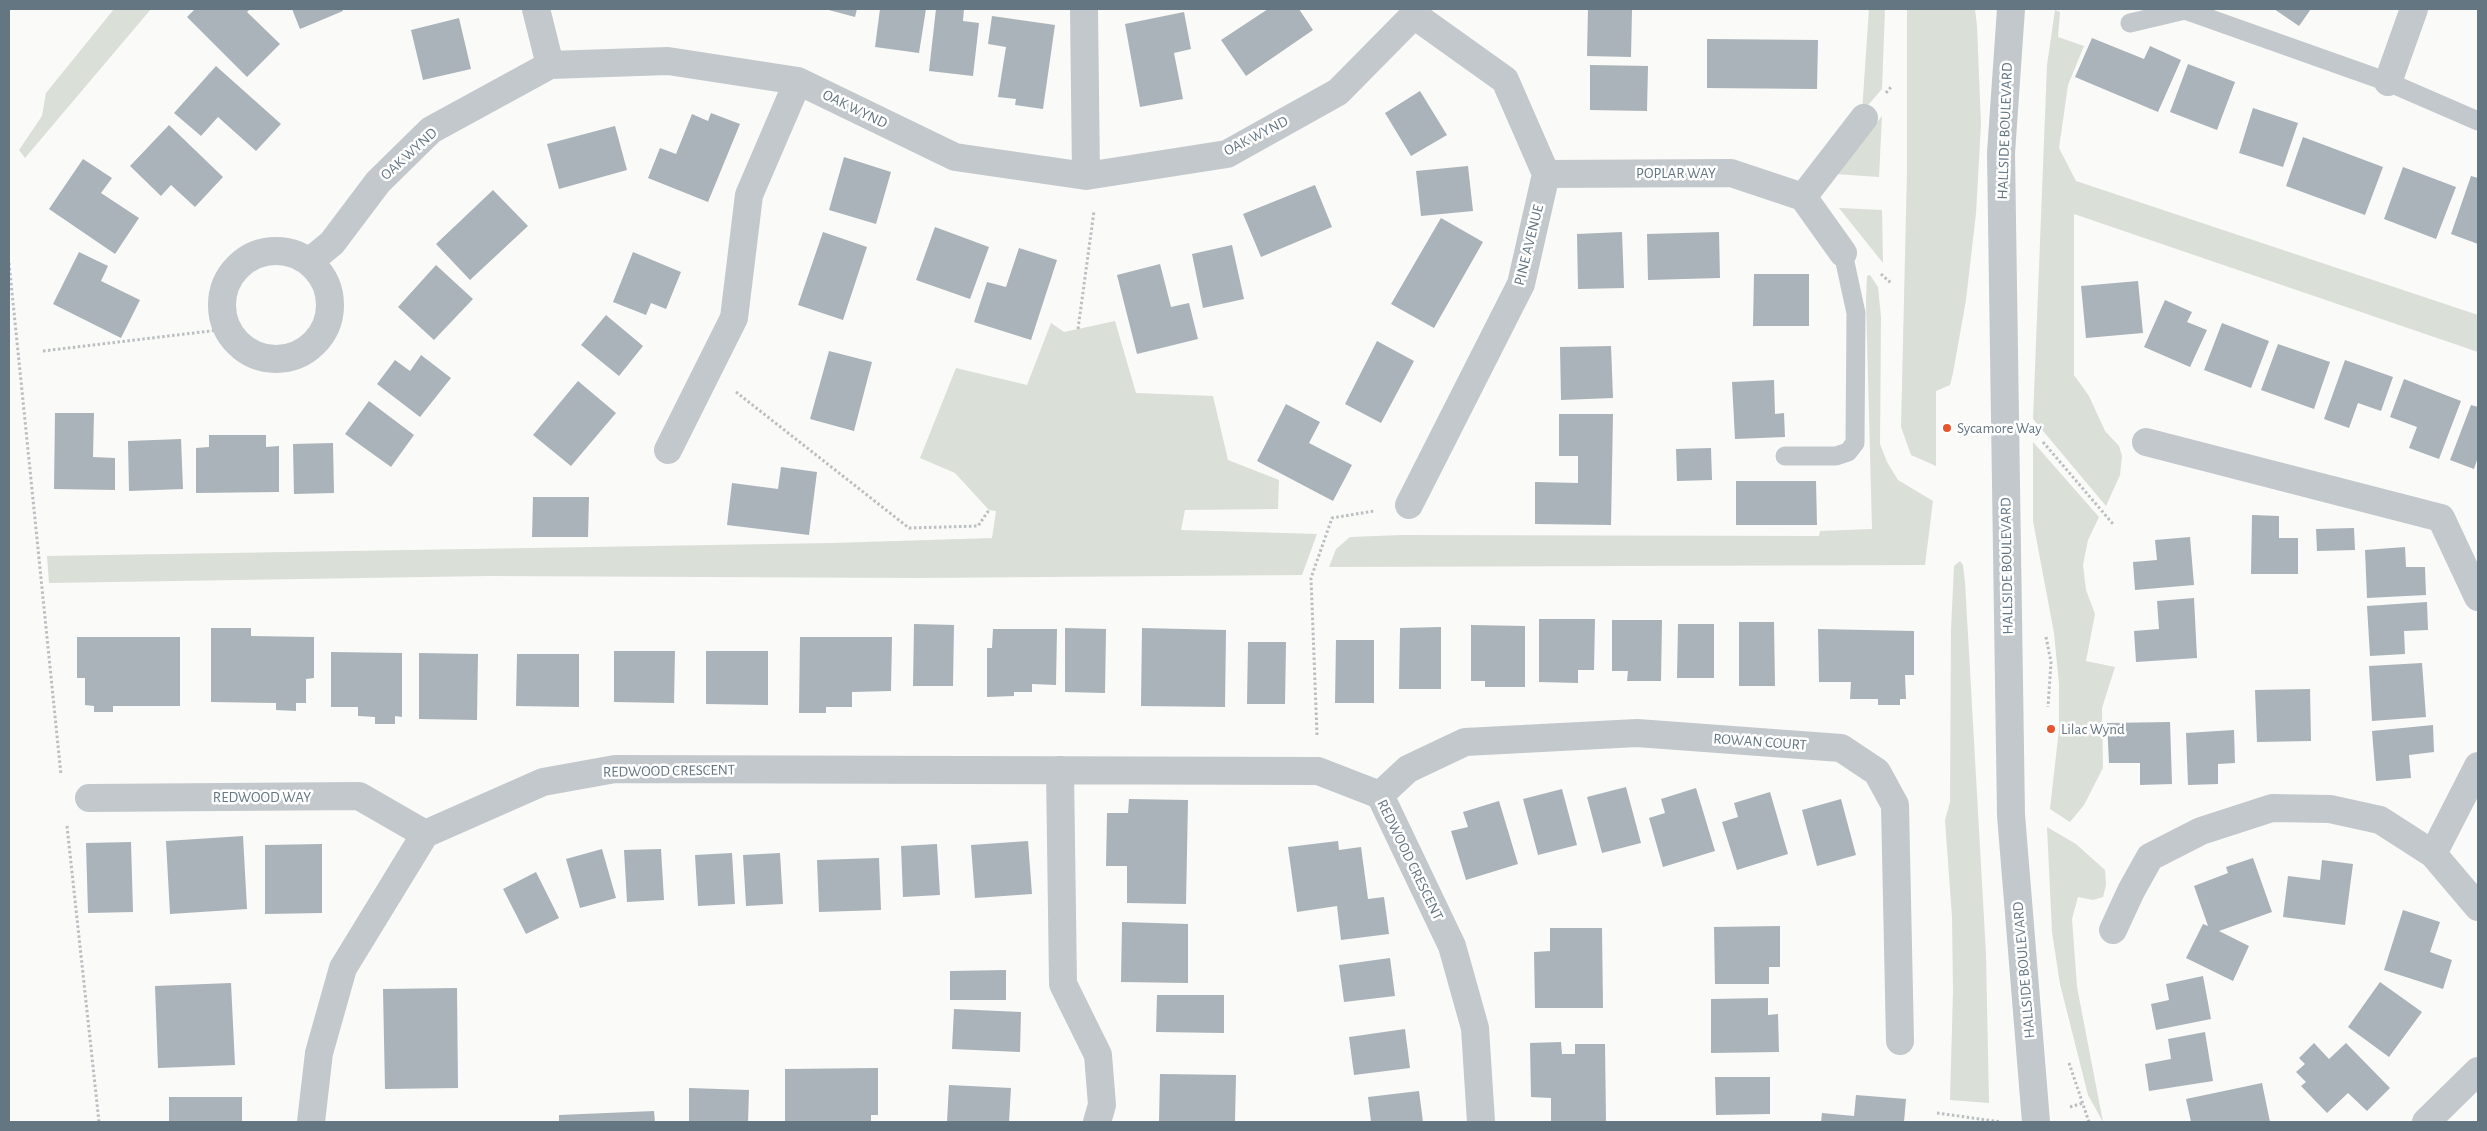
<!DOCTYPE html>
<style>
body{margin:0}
#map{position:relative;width:2487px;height:1131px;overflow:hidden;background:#fafaf8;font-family:"Alegreya Sans",sans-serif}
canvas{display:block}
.frame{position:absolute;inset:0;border:10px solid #657683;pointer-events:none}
</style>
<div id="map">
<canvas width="2487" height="1131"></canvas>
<div class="frame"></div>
</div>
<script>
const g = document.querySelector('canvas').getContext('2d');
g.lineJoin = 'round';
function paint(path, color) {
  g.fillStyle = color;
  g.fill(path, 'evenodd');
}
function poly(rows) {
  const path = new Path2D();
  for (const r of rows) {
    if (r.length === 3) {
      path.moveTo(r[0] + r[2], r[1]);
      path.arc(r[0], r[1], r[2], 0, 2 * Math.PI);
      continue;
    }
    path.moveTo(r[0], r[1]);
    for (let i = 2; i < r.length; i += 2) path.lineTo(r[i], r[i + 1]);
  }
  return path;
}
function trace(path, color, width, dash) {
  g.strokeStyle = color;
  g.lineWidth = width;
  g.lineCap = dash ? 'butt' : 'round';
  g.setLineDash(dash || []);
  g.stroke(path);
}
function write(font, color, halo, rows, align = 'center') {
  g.font = font + ' "Alegreya Sans",sans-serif';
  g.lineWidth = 5;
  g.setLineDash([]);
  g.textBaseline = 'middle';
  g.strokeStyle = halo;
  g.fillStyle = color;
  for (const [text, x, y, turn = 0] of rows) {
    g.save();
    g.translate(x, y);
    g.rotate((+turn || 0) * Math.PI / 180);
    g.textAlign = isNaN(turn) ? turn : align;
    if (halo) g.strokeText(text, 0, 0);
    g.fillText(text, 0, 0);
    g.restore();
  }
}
paint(poly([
 [114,9,151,9,25,158,19,150,42,116,46,93],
 [1869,9,1885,9,1882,89,1862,112],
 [1907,9,1975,9,1977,26,1981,124,1976,213,1966,300,1953,373,1950,385,1936,391,1936,466,1911,455,1901,427,1907,171],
 [2055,10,2060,12,2058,37,2084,46,2068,85,2059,148,2076,181,2478,315,2478,352,2074,214,2074,375,2089,396,2105,431,2119,446,2122,456,2120,475,2106,506,2033,419,2047,65],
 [1882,116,1879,177,1835,174],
 [1840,208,1882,210,1883,263,1839,208],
 [1870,275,1878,287,1881,317,1880,444,1887,462,1898,480,1933,501,1925,565,1329,567,1336,549,1350,537,1402,535,1819,536,1820,531,1872,529,1866,301,1867,276],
 [1115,321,1136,393,1213,396,1228,460,1279,480,1278,509,1185,510,1181,530,1317,534,1302,575,918,578,488,576,49,583,47,556,832,543,992,538,996,511,989,510,955,473,920,458,956,368,1027,385,1051,323,1064,332],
 [2033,442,2099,517,2088,540,2083,565,2086,590,2095,614,2086,661,2115,667,2102,708,2103,768,2084,805,2070,822,2050,809,2059,729,2059,684,2054,633,2033,521],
 [1960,561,1963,565,1965,582,1986,954,1989,1103,1950,1100,1953,992,1952,917,1945,820,1950,802,1951,630,1954,566],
 [2047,827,2076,844,2105,870,2106,885,2103,897,2093,900,2078,897,2072,919,2077,987,2103,1122,2088,1095,2060,984,2052,932]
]), '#dadfd7');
paint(poly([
 [195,9,250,9,247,12,280,44,247,77,187,17],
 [292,9,342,9,343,11,300,29],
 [825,9,857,9,855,17],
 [880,9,926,9,919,53,875,47],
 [936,9,964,9,963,21,979,23,973,76,929,71],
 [1268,9,1299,9,1313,30,1246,76,1221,40],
 [1588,9,1632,9,1631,57,1587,56],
 [2274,9,2311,9,2299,26],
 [1184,12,1191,49,1174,53,1183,99,1140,107,1125,24],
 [992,16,1055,25,1043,109,1015,105,1016,99,998,97,1006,47,988,44],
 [459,18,471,69,423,80,411,30],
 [2092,38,2144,59,2150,46,2181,60,2158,112,2075,77],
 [1707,39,1818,40,1817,89,1707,88],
 [2188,64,2235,82,2217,130,2170,112],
 [1590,65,1648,66,1647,111,1590,110],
 [216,66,281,124,256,151,218,117,201,136,174,113],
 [1420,91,1447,135,1411,156,1385,113],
 [2253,108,2298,123,2283,167,2239,153],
 [711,113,740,124,708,202,648,178,660,148,676,154,692,114,708,121],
 [169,125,223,177,195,207,171,185,161,196,130,166],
 [615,126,627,170,559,189,547,144],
 [2303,137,2383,167,2365,215,2286,186],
 [844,157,891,172,876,224,829,210],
 [83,159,112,178,101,193,139,218,115,254,49,209],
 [1468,166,1473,211,1421,216,1416,171],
 [2403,167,2456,187,2436,239,2384,219],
 [2471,176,2478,178,2478,244,2451,234],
 [1315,185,1332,227,1261,257,1243,214],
 [493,190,528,226,470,280,436,244],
 [1441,218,1483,242,1434,328,1391,304],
 [935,227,989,247,970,299,916,280],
 [823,232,867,247,843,320,798,305],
 [1622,232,1624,288,1578,289,1577,234],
 [1719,232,1720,278,1648,280,1647,234],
 [1232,245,1244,299,1203,308,1192,254],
 [1019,248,1057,260,1031,340,974,322,987,282,1006,287],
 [79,252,108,266,101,281,140,300,121,338,53,304],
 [633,252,681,272,666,309,651,303,646,315,613,302],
 [1160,264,1171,307,1189,303,1198,339,1137,354,1117,275],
 [436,265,473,299,434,340,398,307],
 [1754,274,1809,274,1809,326,1753,326],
 [2138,281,2143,333,2086,338,2081,286],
 [2165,300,2192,312,2187,322,2207,330,2190,367,2144,347],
 [606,315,643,346,619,376,581,345],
 [2222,323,2269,341,2251,388,2204,370],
 [1377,341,1414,361,1381,423,1345,404],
 [2278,344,2330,362,2314,409,2261,390],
 [1611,346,1613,398,1561,400,1560,347],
 [829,351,872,362,854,431,810,419],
 [421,355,451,378,420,417,377,384,395,360,410,371],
 [2345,360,2393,377,2381,411,2358,403,2349,428,2324,419],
 [2404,379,2461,401,2439,459,2409,448,2417,427,2390,417],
 [1774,380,1775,414,1784,413,1785,437,1735,439,1732,382],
 [578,381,616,413,571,466,533,435],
 [369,401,414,435,391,467,345,434],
 [1286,404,1320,422,1309,443,1352,465,1333,501,1257,461],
 [2471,405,2478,407,2478,457,2474,469,2450,460],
 [55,413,94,413,93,457,115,458,115,490,54,489],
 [1559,414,1613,414,1611,525,1535,524,1535,482,1578,483,1578,456,1559,456],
 [209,435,266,435,266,447,279,446,279,492,196,493,196,448,209,447],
 [181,439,183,489,129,491,128,441],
 [333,443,334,493,294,494,293,444],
 [1711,448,1712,480,1677,481,1676,449],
 [781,467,817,472,809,535,727,525,732,483,778,489],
 [1736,481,1816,481,1817,525,1736,525],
 [533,497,589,497,588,537,532,537],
 [2252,515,2279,516,2279,538,2298,538,2298,574,2251,574],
 [2354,528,2355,550,2317,551,2316,529],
 [2190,537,2194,585,2135,590,2133,562,2157,560,2155,540],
 [2405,547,2406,567,2425,567,2426,595,2367,598,2365,550],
 [2194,598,2197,658,2136,662,2134,631,2159,629,2157,601],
 [2427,602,2428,630,2404,631,2405,654,2370,656,2367,606],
 [1539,619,1595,619,1594,670,1578,670,1578,683,1539,682],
 [1612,620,1662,620,1661,681,1627,681,1628,671,1612,671],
 [1739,622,1774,622,1775,686,1739,686],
 [914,624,954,625,953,686,913,686],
 [1678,624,1714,624,1714,678,1677,678],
 [1471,625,1525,626,1525,687,1485,687,1485,681,1471,681],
 [1441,627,1441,689,1399,689,1400,628],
 [211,628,251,628,251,636,314,637,314,678,306,679,306,703,296,703,296,711,276,710,276,703,211,702],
 [1065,628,1106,629,1105,693,1065,692],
 [1142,628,1226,630,1225,707,1141,706],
 [993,629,1057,629,1056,685,1032,684,1032,692,1014,692,1014,696,987,697,987,648,992,648],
 [1818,629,1914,631,1914,675,1905,675,1906,699,1900,699,1900,705,1878,705,1878,699,1850,699,1851,682,1819,682],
 [77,637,180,637,180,706,113,706,113,712,94,712,94,706,85,705,85,678,77,678],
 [800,637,892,637,891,691,852,692,852,707,826,707,826,713,799,713],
 [1336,640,1374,640,1374,703,1335,703],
 [1248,642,1286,642,1285,704,1247,704],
 [614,651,675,651,674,703,614,702],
 [706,651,768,651,768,705,706,704],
 [331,652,402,653,402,717,395,716,395,724,375,724,375,717,358,716,358,707,331,707],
 [419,653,478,654,477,720,419,719],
 [517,654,579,654,579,707,516,706],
 [2422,663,2426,717,2372,721,2369,666],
 [2310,689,2311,741,2257,742,2255,690],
 [2170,722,2172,784,2140,785,2140,763,2109,763,2107,723],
 [2433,725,2434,752,2409,755,2411,778,2376,781,2372,731],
 [2234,730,2235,763,2218,764,2218,784,2188,785,2186,733],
 [1626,787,1641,843,1602,853,1587,797],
 [1696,788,1715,851,1663,867,1649,818,1665,813,1661,799],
 [1562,789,1577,845,1538,855,1523,799],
 [1770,792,1788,854,1737,870,1722,822,1738,817,1734,803],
 [1129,799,1188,800,1186,904,1127,903,1127,866,1106,866,1107,813,1128,813],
 [1841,799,1856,855,1817,866,1802,810],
 [1499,801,1518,864,1466,880,1451,831,1468,827,1463,812],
 [243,836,247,909,170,914,166,841],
 [1028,841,1032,894,975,898,971,845],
 [1338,841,1339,850,1361,847,1368,899,1384,897,1389,934,1341,940,1337,906,1297,912,1288,847],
 [131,842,133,912,88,913,86,843],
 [322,844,322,913,265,914,265,845],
 [937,844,940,895,903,897,901,846],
 [602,849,616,898,580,908,566,859],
 [661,849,664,900,627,902,624,850],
 [732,853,735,904,698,906,695,855],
 [780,853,783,904,746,906,743,855],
 [879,858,881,910,819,912,817,860],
 [2253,858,2272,912,2219,931,2249,946,2233,981,2186,958,2203,924,2208,926,2194,886,2228,873,2226,867],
 [2322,860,2353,864,2345,925,2283,917,2288,876,2320,880],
 [536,872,559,918,526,934,503,889],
 [2403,910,2440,922,2430,952,2452,960,2443,989,2384,970],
 [1122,922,1188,924,1188,983,1121,982],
 [1780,926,1780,967,1769,967,1769,984,1715,984,1714,927],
 [1550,928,1602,928,1603,1008,1535,1008,1534,952,1550,951],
 [1390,958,1395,996,1344,1002,1339,965],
 [1006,970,1006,1000,950,1000,950,971],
 [2203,976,2211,1019,2156,1030,2151,1004,2169,1000,2166,984],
 [2380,982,2422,1012,2389,1057,2348,1027],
 [231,983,235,1065,158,1068,155,986],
 [457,988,458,1088,385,1089,383,989],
 [1157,995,1224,995,1224,1033,1156,1032],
 [1768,998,1768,1015,1778,1014,1779,1052,1711,1053,1711,999],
 [954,1009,1021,1012,1020,1052,952,1049],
 [1405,1029,1410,1068,1354,1075,1349,1037],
 [2205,1032,2213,1081,2149,1091,2145,1064,2171,1059,2168,1039],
 [1561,1042,1562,1054,1575,1054,1575,1044,1605,1044,1606,1122,1551,1122,1551,1098,1531,1097,1530,1043],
 [2314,1043,2329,1059,2346,1043,2390,1088,2367,1111,2348,1093,2327,1113,2301,1086,2306,1082,2296,1072,2305,1064,2299,1058],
 [878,1068,878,1115,871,1115,871,1122,785,1122,785,1069],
 [1160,1074,1236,1075,1235,1122,1159,1122],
 [1715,1077,1770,1077,1770,1114,1716,1115],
 [2262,1083,2270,1122,2191,1122,2186,1099],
 [949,1085,1011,1088,1009,1122,947,1122],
 [689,1088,749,1090,748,1122,689,1122],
 [1419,1091,1423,1122,1371,1122,1368,1097],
 [1856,1095,1906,1099,1904,1122,1821,1122,1822,1113,1854,1116],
 [169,1097,242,1097,242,1122,169,1122],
 [654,1111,655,1122,559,1122,559,1115]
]), '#aab3b9');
trace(poly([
 [1886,93,1891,87],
 [9,263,61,775],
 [1881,274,1892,284],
 [1078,329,1094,211],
 [43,351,227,329],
 [736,392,909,528,978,526,989,510],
 [2043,442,2113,524],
 [2046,637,2051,662,2048,707],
 [1317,735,1311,578,1332,518,1374,511],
 [67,826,99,1122],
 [2069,1063,2089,1122],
 [2070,1107,2083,1103],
 [1937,1113,2001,1122]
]), '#bbbfc2', 3, [2.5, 2.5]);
trace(poly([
 [2130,23,2185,10,2388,82,2478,121],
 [1785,456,1836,456,1848,452,1855,443,1856,313,1843,253]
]), '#c3c8cc', 19);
trace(poly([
 [536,9,550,65],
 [1084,9,1086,176],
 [2388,82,2414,9],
 [1546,174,1731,173,1803,197],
 [1803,197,1864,118],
 [1803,197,1843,253],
 [276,305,54],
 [309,262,332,243,378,182,431,130,550,65,668,61,798,81,955,157,1086,176,1227,154,1338,92,1414,15,1416,9],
 [2146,442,2441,518,2478,597],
 [668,450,734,318,749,195,798,81],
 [1409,505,1521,284,1546,174,1505,80,1414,15],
 [1060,770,1063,984,1098,1055,1102,1105,1097,1122],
 [1380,795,1408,769,1465,742,1637,733,1841,748,1877,772,1895,805,1900,1041],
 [89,798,359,796,425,834],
 [2433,854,2478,766],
 [2113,930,2131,891,2150,857,2201,831,2272,808,2330,809,2380,820,2433,854,2478,907],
 [311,1122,319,1053,343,968,425,834,543,782,615,769,1318,771,1380,795,1452,946,1475,1028,1481,1122],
 [2426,1122,2478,1071]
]), '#c3c8cc', 28);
trace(poly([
 [2011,9,2001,153,2011,815,2036,1122]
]), '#c3c8cc', 28);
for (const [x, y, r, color] of [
 [1947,428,5,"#e4572e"],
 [2051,729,5,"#e4572e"]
]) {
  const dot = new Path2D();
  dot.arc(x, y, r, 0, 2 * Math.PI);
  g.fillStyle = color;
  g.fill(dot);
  trace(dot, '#fff', 2);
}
write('15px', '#657683', '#fff', [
 ["OAK WYND",855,109,26],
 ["HALLSIDE BOULEVARD",2005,131,-88],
 ["OAK WYND",1256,136,-27],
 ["OAK WYND",409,154,-42],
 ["POPLAR WAY",1676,173],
 ["PINE AVENUE",1529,245,-76],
 ["HALLSIDE BOULEVARD",2007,566,-91],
 ["ROWAN COURT",1760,742,4],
 ["REDWOOD CRESCENT",669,771,-1],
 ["REDWOOD WAY",262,797],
 ["REDWOOD CRESCENT",1410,860,64],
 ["HALLSIDE BOULEVARD",2024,970,-95]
]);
write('15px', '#657683', '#fff', [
 ["Sycamore Way",1957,428],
 ["Lilac Wynd",2061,729]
], 'left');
</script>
